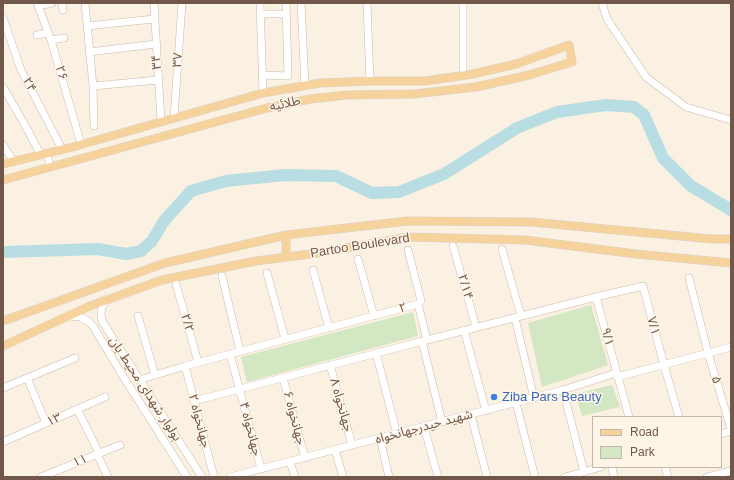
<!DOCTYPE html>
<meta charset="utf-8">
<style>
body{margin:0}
#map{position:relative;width:734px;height:480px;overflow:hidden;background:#fbf1e2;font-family:Helvetica,sans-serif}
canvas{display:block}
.frame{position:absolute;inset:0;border:4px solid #71574a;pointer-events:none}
.legend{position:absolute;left:592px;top:416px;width:130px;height:52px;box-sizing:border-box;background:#fef5e8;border:1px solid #c6b6a9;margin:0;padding:5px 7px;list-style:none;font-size:12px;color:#71574a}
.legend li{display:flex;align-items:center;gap:8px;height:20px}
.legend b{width:20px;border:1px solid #c6b6a9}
</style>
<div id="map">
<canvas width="734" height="480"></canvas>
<div class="frame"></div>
<ul class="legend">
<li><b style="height:5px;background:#f6d39d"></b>Road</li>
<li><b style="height:11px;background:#d2e7c2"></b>Park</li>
</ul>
</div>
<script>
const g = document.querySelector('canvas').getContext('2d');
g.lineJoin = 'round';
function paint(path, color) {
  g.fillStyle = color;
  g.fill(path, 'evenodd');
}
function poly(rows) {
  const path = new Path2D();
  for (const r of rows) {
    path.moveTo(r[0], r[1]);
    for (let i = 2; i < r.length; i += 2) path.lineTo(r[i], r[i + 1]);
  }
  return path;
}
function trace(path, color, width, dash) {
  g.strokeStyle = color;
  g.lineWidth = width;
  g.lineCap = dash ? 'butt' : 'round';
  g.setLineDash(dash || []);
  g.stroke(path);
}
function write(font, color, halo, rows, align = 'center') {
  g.font = font + ' Helvetica,"Noto Sans Arabic",sans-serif';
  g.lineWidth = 3;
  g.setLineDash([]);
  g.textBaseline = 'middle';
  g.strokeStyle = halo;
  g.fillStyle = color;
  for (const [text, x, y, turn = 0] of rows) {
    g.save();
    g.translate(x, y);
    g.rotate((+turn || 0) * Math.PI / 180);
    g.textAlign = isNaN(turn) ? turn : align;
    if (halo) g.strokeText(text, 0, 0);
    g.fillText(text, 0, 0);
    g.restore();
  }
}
paint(poly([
 [591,305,608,365,542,387,528,323],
 [413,312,418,336,247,382,241,357],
 [612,385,620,407,582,416,575,394]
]), '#d2e7c2');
trace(poly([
 [3,252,98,249,126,254,141,251,152,241,164,221,191,191,226,181,285,175,336,176,372,193,399,192,444,174,517,128,557,112,606,105,634,107,644,115,663,158,691,186,731,210]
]), '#b8dee3', 12);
const minor = poly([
 [37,3,51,40,81,144],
 [62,3,63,10],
 [85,3,93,86,94,126],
 [154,3,161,121],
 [260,3,263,93],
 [301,3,305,86],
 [367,3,370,81],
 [602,3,607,19,646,77,686,107,731,120],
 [38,6,52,3],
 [260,14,286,14],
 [3,18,21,70,62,149],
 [87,26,154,19],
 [37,35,48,33],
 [51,40,64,38],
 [89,52,156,44],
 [463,69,463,3],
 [262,75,288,76,286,3],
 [93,86,158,80],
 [3,87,26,127,41,155],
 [174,118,182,3],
 [3,145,14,162],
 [47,153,50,167],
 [453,246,476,327],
 [502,249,521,316],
 [408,250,421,301,418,304],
 [358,259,374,316],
 [313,270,329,328],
 [267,273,285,339],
 [222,276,240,351],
 [689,278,708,353,731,429],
 [176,284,198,362],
 [596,297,629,417],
 [107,299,102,307,101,314,102,321,202,477],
 [68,316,80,317,88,321,93,326,121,373,187,477],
 [138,316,155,375],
 [515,318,534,398],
 [464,330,486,411],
 [422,341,442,422],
 [376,353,397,434],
 [230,354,261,469],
 [330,365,352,445],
 [185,366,214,477],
 [617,377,731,347],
 [27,378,46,423],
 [283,378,305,458],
 [139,380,185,366,418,304,427,340,596,297,643,286,664,365,679,417],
 [3,388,75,358],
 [563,390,584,472],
 [194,401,427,340],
 [516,403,535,477],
 [77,409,99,453],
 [471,415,487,477],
 [424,427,438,477],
 [721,434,731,431],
 [380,438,389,477],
 [3,442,105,397],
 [335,450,343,477],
 [97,454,108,477],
 [290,462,295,477],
 [612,467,614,477],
 [665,467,668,477],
 [41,477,120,445],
 [230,477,563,390,616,373],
 [565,477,601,467],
 [707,477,731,471]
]);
const major = poly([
 [3,164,69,148,263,93,320,83,370,81,425,81,473,74,516,64,569,45,572,62,529,75,476,87,414,94,347,95,310,99,267,108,3,180],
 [286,235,286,257],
 [3,321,165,263,286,235,407,221,531,222,712,239,731,239],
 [3,346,90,306,162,280,256,261,318,253,408,237,525,240,636,254,731,263]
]);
trace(minor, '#cbb8a9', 8);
trace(major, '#dad3d0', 9);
trace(minor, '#fff', 7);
trace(major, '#f6d39d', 8);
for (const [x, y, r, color] of [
 [494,397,4,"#3f7fe0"]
]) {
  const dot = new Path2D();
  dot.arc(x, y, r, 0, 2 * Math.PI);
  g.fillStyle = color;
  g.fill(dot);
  trace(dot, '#fef5e8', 1.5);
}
write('13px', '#71574a', '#fef5e8', [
 ["۳۷",178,60,-86],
 ["۳۴",157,62,-94],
 ["۲۶",61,73,73],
 ["۲۴",29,85,63],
 ["طلائیه",285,104,-12],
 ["Partoo Boulevard",360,246,-9],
 ["۲/۱۴",465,287,74],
 ["۲",403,308,-15],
 ["۲/۲",187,323,74],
 ["۷/۱",653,326,75],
 ["۹/۱",607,337,75],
 ["۵",716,380,73],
 ["بولوار شهدای محیط بان",145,389,57],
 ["جهانخواه ۸",341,405,74],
 ["جهانخواه ۶",294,418,75],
 ["۱۳",54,420,-24],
 ["جهانخواه ۲",199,421,75],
 ["شهید حیدرجهانخواه",424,427,-15],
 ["جهانخواه ۴",250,429,75],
 ["۱۱",80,461,-22]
]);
write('13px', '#366cbe', '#fef5e8', [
 ["Ziba Pars Beauty",502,397]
], 'left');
</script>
